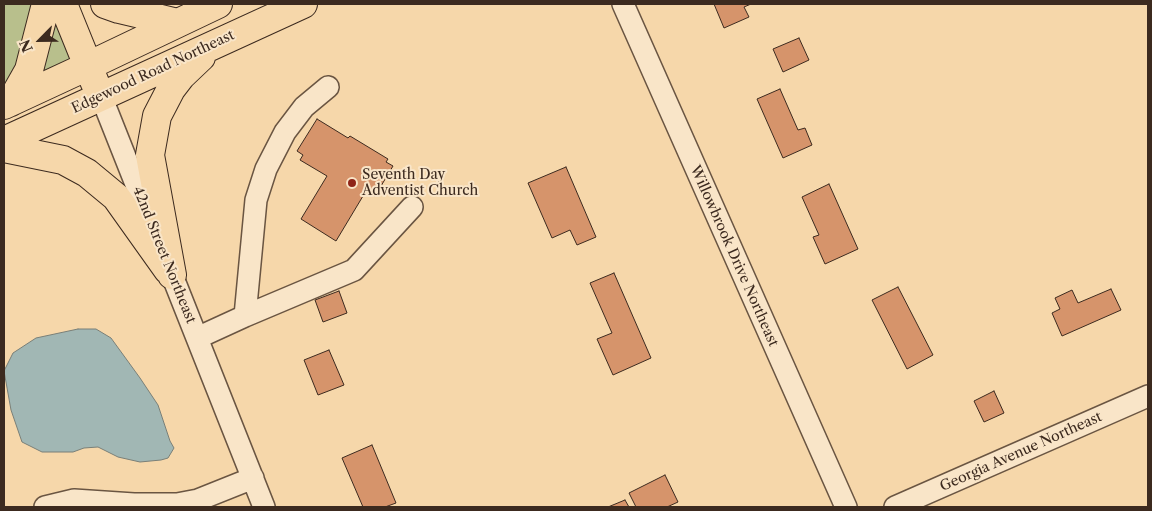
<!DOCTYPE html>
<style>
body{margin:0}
#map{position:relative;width:1152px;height:511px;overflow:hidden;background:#f6d7aa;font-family:"Libre Caslon Text",serif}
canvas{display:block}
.frame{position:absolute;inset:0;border:5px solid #3c2a1f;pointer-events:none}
.north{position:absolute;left:15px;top:15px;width:50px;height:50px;-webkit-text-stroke:4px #f9e5c8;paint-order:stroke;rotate:247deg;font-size:14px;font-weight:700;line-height:20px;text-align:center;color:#3c2a1f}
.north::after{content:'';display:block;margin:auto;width:18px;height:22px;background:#3c2a1f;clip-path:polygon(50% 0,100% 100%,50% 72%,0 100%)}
</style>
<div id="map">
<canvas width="1152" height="511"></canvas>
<div class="frame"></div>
<div class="north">N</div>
</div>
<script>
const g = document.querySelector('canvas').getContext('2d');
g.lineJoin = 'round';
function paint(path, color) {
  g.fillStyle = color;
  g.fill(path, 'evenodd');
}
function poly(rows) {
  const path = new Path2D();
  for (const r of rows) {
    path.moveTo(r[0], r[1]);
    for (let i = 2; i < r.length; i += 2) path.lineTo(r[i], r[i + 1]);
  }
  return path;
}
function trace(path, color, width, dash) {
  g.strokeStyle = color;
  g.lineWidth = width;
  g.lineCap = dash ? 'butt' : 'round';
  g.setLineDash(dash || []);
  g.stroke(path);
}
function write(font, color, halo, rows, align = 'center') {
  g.font = font + ' "Libre Caslon Text",serif';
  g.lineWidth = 4;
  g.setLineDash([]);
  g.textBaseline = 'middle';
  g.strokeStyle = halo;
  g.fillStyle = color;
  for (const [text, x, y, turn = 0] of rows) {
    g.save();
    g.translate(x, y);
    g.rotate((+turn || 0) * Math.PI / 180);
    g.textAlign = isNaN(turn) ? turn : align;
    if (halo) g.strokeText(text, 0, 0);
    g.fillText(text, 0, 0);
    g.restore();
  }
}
paint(poly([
 [4,4,63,4,88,66,4,105]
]), '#b8bf8c');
const water = poly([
 [78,329,96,329,111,338,140,378,158,405,170,441,174,448,168,458,161,460,140,462,118,457,98,447,84,448,73,452,42,452,22,442,11,410,4,371,13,353,36,338,78,329]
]);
paint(water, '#a1b7b4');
trace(water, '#797f78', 1);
const building = poly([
 [714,4,751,4,744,7,749,17,724,28,714,4],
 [799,38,809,60,783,72,773,49,799,38],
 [780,89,798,130,805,128,812,145,783,158,757,99,780,89],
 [317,119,348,138,350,136,388,159,386,162,393,166,375,196,366,191,336,241,301,219,327,176,300,160,303,155,297,151,317,119],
 [566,167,596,237,577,245,570,230,552,238,528,183,566,167],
 [829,184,858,249,825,264,813,237,819,235,802,197,829,184],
 [614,273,651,358,613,375,597,339,612,333,590,283,614,273],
 [898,287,933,355,907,369,872,300,898,287],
 [1111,289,1121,310,1062,336,1052,313,1060,309,1055,298,1072,290,1078,303,1111,289],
 [339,291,347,313,323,322,315,300,339,291],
 [329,350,344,385,318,395,304,360,329,350],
 [994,391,1004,413,984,422,974,401,994,391],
 [372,445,396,503,385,507,363,507,342,458,372,445],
 [665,475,678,502,667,507,636,507,629,493,665,475],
 [625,500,629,507,608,507,625,500]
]);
paint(building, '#d6946b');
trace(building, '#3c2a1f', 1);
const minor = poly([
 [623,4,846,507],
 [101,96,264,507],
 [245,316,256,200,266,169,285,132,304,107,328,87],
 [197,338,245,316,354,270,412,207],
 [45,507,74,500,134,504,177,504,198,500,253,478],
 [895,507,1148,396]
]);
const major = poly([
 [63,4,95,83],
 [105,4,119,9,178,23],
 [11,102,29,70,46,4],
 [4,105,88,66,218,4],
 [4,141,303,4],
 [4,148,63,160,87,173,116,197,168,270],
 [172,275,150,155,157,116,171,89,181,76,201,57]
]);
trace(minor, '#6a5542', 24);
trace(major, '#3c2a1f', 30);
trace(minor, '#f9e5c8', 21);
trace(major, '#f6d7aa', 28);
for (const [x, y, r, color] of [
 [352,183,5,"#8f2418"]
]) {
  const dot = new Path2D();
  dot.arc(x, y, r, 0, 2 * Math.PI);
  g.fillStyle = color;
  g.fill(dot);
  trace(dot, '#f9e5c8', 2);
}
write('14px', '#3c2a1f', '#f9e5c8', [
 ["Edgewood Road Northeast",153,72,-25],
 ["42nd Street Northeast",164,255,68],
 ["Willowbrook Drive Northeast",734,256,66],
 ["Georgia Avenue Northeast",1021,452,-24]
]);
write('14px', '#3c2a1f', '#f9e5c8', [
 ["Seventh Day",362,175],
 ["Adventist Church",362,191]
], 'left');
</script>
